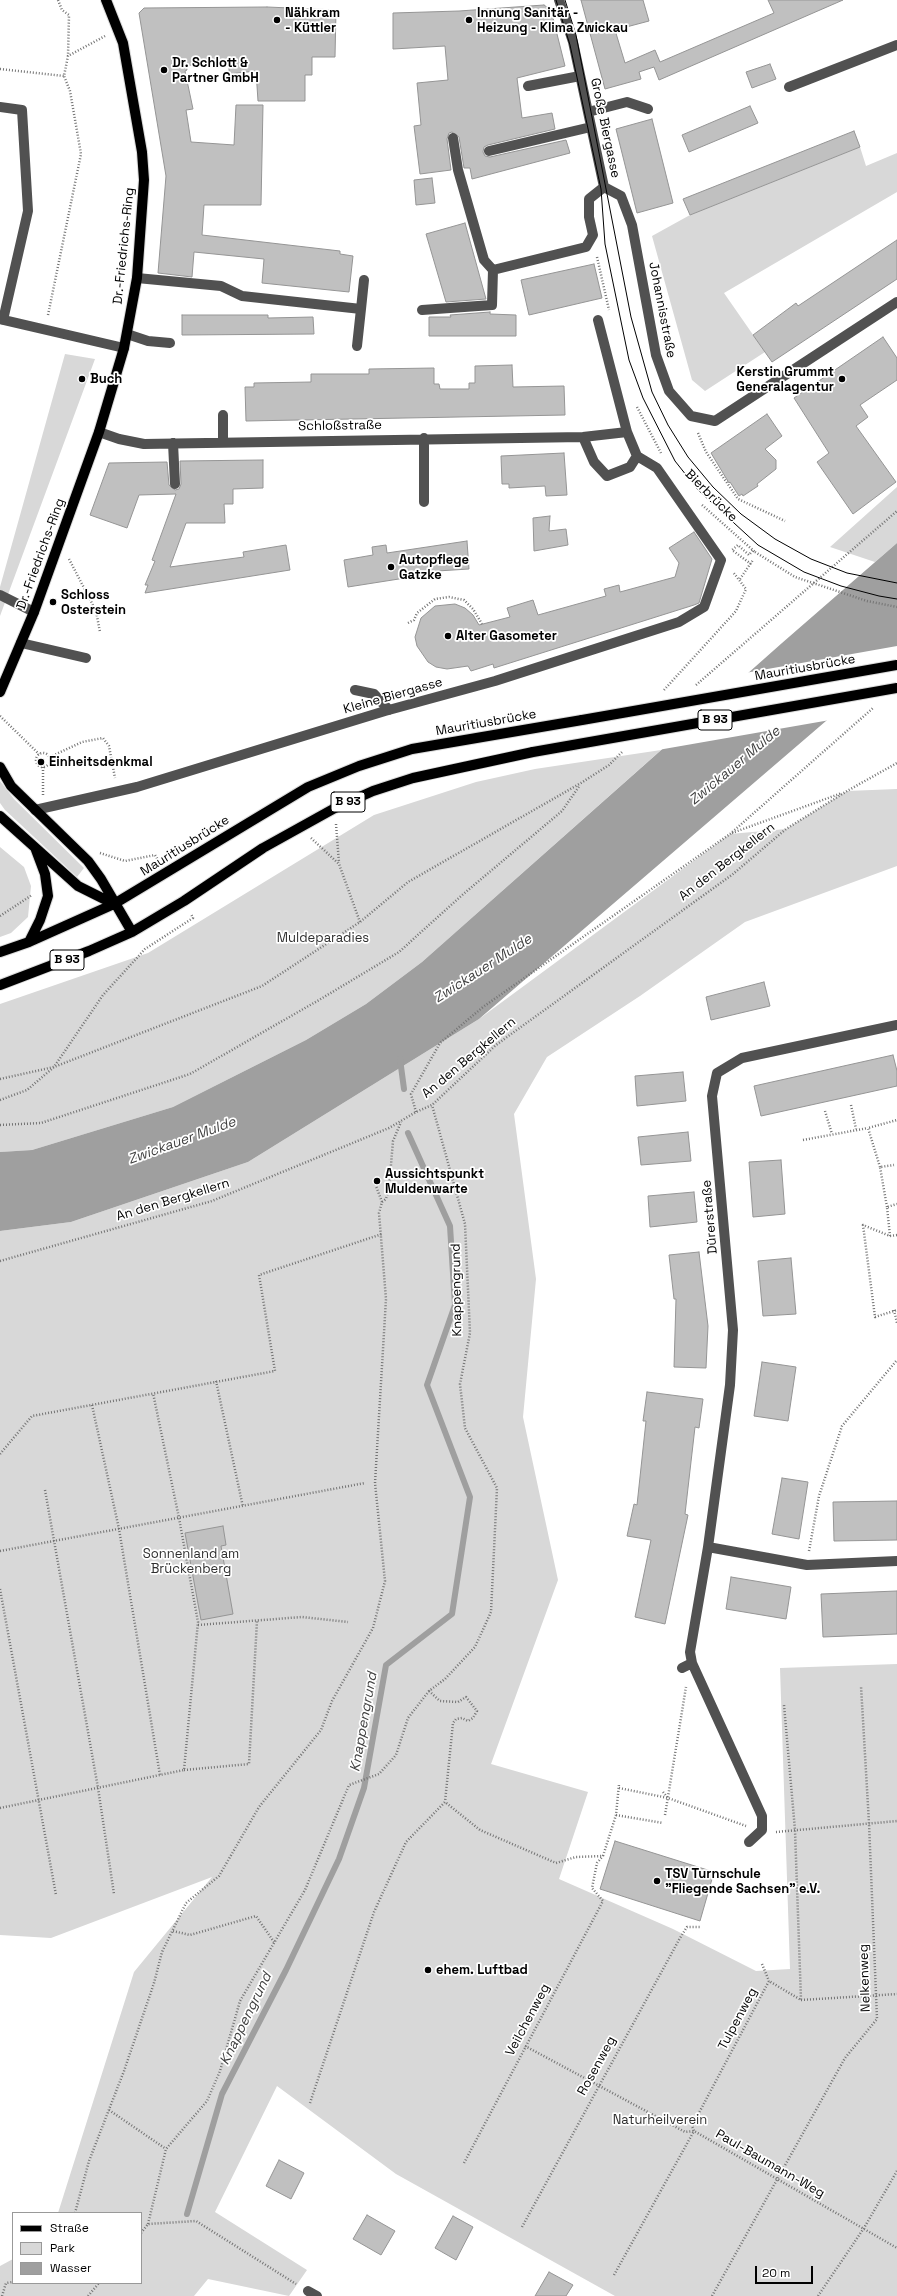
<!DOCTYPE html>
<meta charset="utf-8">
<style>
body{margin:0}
#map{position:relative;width:897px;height:2296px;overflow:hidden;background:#fff;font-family:"Space Grotesk",sans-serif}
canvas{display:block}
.legend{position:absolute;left:12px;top:2212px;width:130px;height:72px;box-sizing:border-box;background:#fff;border:1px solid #999;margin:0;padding:5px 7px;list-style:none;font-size:12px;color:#000}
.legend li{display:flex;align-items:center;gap:8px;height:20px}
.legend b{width:20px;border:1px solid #999}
.scale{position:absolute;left:755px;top:2266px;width:58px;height:18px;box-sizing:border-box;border:2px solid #000;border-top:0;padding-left:5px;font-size:12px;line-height:14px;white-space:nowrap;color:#000;-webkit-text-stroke:3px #fff;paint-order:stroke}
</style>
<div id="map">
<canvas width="897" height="2296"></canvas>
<ul class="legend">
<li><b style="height:5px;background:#000"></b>Straße</li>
<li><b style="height:11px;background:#d8d8d8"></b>Park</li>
<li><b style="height:11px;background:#9f9f9f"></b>Wasser</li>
</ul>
<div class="scale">20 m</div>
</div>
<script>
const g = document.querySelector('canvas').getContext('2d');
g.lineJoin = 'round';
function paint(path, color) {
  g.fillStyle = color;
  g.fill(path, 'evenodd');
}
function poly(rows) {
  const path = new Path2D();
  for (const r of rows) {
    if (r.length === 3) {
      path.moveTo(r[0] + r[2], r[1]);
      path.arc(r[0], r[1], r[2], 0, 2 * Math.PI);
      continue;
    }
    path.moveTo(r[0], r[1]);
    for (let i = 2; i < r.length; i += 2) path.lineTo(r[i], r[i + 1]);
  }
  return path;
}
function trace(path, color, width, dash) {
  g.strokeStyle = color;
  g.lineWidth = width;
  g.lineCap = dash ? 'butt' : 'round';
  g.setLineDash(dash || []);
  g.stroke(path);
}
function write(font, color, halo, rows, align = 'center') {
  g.font = font + ' "Space Grotesk",sans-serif';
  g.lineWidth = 3.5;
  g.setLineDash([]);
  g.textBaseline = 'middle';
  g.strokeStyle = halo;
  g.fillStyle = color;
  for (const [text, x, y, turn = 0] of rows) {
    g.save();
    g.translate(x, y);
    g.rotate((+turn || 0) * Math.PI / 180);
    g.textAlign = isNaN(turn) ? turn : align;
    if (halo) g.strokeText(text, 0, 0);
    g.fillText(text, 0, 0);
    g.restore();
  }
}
paint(poly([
 [860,147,866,166,897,153,897,192,724,293,765,352,705,391,692,380,652,236,690,215],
 [65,354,95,359,0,616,0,587],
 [897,487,897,543,875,562,830,547],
 [661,750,422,962,366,1004,306,1040,173,1107,32,1150,0,1152,0,1004,148,953,374,815,476,782,535,769],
 [0,781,14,799,84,868,77,877,5,810,0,803],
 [897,789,897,866,745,922,640,996,547,1057,514,1114,536,1279,523,1417,558,1580,491,1764,588,1792,559,1879,673,1929,756,1971,790,1969,780,1668,897,1664,897,2296,615,2296,396,2174,277,2086,215,2212,307,2270,289,2296,208,2279,194,2296,0,2296,0,2266,13,2259,13,2283,141,2283,141,2213,58,2213,134,1972,212,1877,51,1938,0,1935,0,1231,71,1222,248,1162,479,1019,730,834,786,829,847,791],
 [0,847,24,867,31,886,28,917,11,933,0,937]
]), '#d8d8d8');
paint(poly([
 [897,543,897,660,479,1019,248,1162,71,1222,0,1231,0,1152,32,1150,173,1107,306,1040,366,1004,422,962,782,643]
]), '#9f9f9f');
paint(poly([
 [897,646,897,663,830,720,658,750,745,673]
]), '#fff');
trace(poly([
 [400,1059,404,1089],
 [187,2214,222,2094,286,1970,339,1859,364,1788,386,1665,452,1614,470,1497,427,1385,455,1305,450,1226,408,1133]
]), '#9f9f9f', 6);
const building = poly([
 [581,0,643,0,649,21,615,30,625,63,655,50,660,62,774,13,768,0,843,0,659,80,654,67,639,72,641,79,605,89,581,0],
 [544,5,551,10,565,66,517,78,522,118,552,113,555,129,488,145,484,147,483,152,485,156,490,157,566,140,570,153,472,179,470,168,464,168,459,137,452,132,449,133,447,139,451,170,420,174,414,126,421,125,417,83,448,80,445,46,393,49,393,13,459,11,544,5],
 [267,7,336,10,335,57,312,57,312,75,305,75,305,101,258,101,256,71,229,74,229,66,186,65,187,70,185,71,193,109,186,110,191,142,234,145,236,105,263,105,261,205,204,205,202,235,340,251,340,254,353,256,349,292,262,283,264,259,194,252,192,277,158,273,166,176,139,13,144,8,267,7],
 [770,64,776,79,752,88,746,72,770,64],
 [750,106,758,123,689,152,682,135,750,106],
 [652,119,673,203,637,213,616,129,652,119],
 [854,131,860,147,690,215,683,199,854,131],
 [432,178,435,203,416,205,414,180,432,178],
 [465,223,486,299,446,302,426,234,465,223],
 [897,240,897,279,772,362,753,335,796,303,798,306,897,240],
 [594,264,602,298,529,315,521,280,594,264],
 [490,312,490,314,516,315,516,336,429,336,429,317,451,317,450,315,490,312],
 [182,315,268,315,268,318,313,317,314,334,182,335,182,315],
 [883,337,897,358,897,380,860,405,868,417,856,426,896,482,853,514,817,462,829,453,794,398,883,337],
 [512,365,513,387,564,386,565,415,246,421,245,387,254,387,254,383,311,382,311,374,369,374,369,369,434,368,434,384,439,384,440,389,469,389,469,383,475,383,475,366,512,365],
 [767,414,782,436,765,449,776,460,776,469,757,484,758,486,743,496,742,494,739,496,730,482,729,483,711,453,767,414],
 [564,453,567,495,546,496,545,486,509,488,509,484,502,484,501,456,564,453],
 [263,460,263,488,233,489,233,504,224,504,225,523,186,523,170,567,244,557,243,552,286,545,290,570,145,593,148,585,145,585,155,561,152,560,176,494,139,495,127,528,90,515,109,463,167,462,169,485,175,490,179,489,181,484,180,461,263,460],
 [550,516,549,531,566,529,568,545,534,551,533,518,550,516],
 [694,532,712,559,699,603,694,605,494,668,493,664,471,671,468,666,447,669,436,667,428,662,417,646,415,637,421,618,435,606,455,604,465,608,473,615,479,625,510,617,507,608,533,600,538,615,606,596,604,589,619,585,620,592,675,577,679,563,669,548,694,532],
 [467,541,469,569,437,571,437,573,348,587,344,560,373,555,372,547,386,545,387,553,467,541],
 [764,982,770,1006,711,1020,706,997,764,982],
 [893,1055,897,1071,897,1086,761,1116,754,1086,893,1055],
 [683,1072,686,1101,637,1106,635,1076,683,1072],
 [688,1132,691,1161,641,1165,638,1137,688,1132],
 [781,1160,785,1214,753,1217,749,1162,781,1160],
 [694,1192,697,1222,650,1227,648,1196,694,1192],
 [699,1252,708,1326,706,1368,674,1367,676,1299,674,1299,669,1255,699,1252],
 [791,1258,796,1314,763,1316,758,1261,791,1258],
 [762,1362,796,1367,788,1421,754,1416,762,1362],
 [647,1392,703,1399,699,1428,695,1427,685,1514,688,1515,665,1624,635,1617,651,1540,627,1536,634,1504,637,1505,646,1421,643,1421,647,1392],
 [782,1478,808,1482,799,1539,772,1534,782,1478],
 [897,1501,897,1540,834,1541,833,1502,897,1501],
 [223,1526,226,1545,221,1546,233,1614,201,1620,185,1533,223,1526],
 [731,1577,791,1587,786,1619,726,1609,731,1577],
 [897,1591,897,1634,823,1637,821,1594,897,1591],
 [615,1841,714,1872,700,1921,600,1889,615,1841],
 [279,2160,304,2173,291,2199,266,2186,279,2160],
 [367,2215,395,2231,381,2255,353,2239,367,2215],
 [453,2216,473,2227,456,2260,435,2248,453,2216],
 [549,2272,573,2285,566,2296,535,2296,549,2272]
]);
paint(building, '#c0c0c0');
trace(building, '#959595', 1);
const major = poly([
 [0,692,34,612,99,432,124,348,137,278,144,180,142,152,123,43,106,0],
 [0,767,11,786,88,861,101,879,132,932],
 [0,816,78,886,114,904],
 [29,942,40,920,48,896,45,874,36,850],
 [0,952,29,942,114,904,308,787,359,766,412,749,582,720],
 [0,985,89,951,132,932,184,901,263,848,335,808,373,791,413,778,533,752]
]);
trace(major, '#dbdbdb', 12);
trace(poly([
 [58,0,62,10,69,15,68,56],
 [0,69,64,76],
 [597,257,609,310],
 [48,315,81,154,70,91,64,76,68,56,105,36],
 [637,407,661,453],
 [698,433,706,452,738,499,785,521],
 [702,505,755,552],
 [69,559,96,611,100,632],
 [751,564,732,550,738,545,749,555,753,550],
 [740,579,753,560],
 [408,623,414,620,417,613,435,599,449,597,464,600,473,609,482,624],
 [696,685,897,511],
 [664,690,736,611,746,589,733,572],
 [0,716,39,754],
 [43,760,7],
 [50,757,82,742,103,738,109,746,115,778],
 [43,767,43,795],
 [336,824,339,863],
 [732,833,842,793],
 [311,838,339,864,360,922],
 [100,853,125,861,155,855,158,860],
 [0,916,32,895],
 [0,1079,54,1067,262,986,360,922,408,882,581,783,609,765,622,752],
 [0,1100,27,1090,54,1067,103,995,145,949,193,918,191,914],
 [851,1105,856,1129],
 [825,1111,832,1134],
 [416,1112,411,1094,440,1043,483,1007,730,834,873,708],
 [0,1125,41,1123,190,1074,319,1000,399,952,461,896,562,811,580,785],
 [803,1140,868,1128],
 [880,1167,868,1128,897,1120],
 [382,1202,386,1199,389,1188,393,1141,401,1122],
 [887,1207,880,1167,894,1165],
 [897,1235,890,1236,863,1225,875,1317,897,1310],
 [890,1236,887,1207,897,1204],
 [0,1261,212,1201,389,1128,416,1112,432,1105,496,1045,733,874,786,829,847,791,897,763],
 [894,1310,897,1323],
 [216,1381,243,1507],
 [92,1405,119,1529,160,1775],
 [0,1454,32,1416,275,1371,259,1275,382,1234],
 [45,1490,98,1788,114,1894],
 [0,1551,365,1483],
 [809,1551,819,1496,842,1426,897,1360],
 [0,1589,56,1895],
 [198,1625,302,1617,348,1622],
 [429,1691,440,1701,458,1702,466,1697,477,1711,473,1718,468,1721,462,1718,456,1719,453,1723,445,1802],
 [184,1770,249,1764,257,1621],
 [619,1788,668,1798,746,1826],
 [663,1792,668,1798],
 [0,1808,184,1770,198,1622,179,1518,153,1393],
 [616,1815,663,1823],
 [665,1815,686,1687],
 [776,1832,897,1821],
 [173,1931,190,1935,256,1916,274,1942],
 [762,1964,769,1981],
 [801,2000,897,1994],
 [525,2046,685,2132,694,2131,897,2248],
 [310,2103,374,1912,406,1842,445,1802,480,1830,556,1863,576,1857,603,1856,616,1815,619,1784],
 [109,2110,166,2149],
 [464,2163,603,1901,592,1888,597,1863,603,1856],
 [75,2213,89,2161,124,2071,154,1983,162,1952,186,1903,219,1876,259,1807,321,1730,332,1701,373,1628,385,1581,375,1483,386,1299,379,1213,382,1202,376,1186,377,1181],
 [148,2224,166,2149,207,2101,220,2071,240,2001,305,1890,349,1785,379,1774,396,1755,408,1718,429,1691,445,1679,475,1647,491,1612,497,1488,465,1428,460,1384,470,1333,465,1224,432,1105],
 [522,2227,680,1938,687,1927,701,1927],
 [141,2233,148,2224,196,2221,296,2284],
 [614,2275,694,2131,692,2126,769,1981,801,2000,795,1830,784,1705],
 [2,2296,6,2283,13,2282],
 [88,2296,99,2283],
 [712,2296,845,2058,877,2019,869,1823,861,1686],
 [818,2296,864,2228,897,2171]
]), '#737373', 2.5, [1, 2]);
trace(poly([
 [559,0,573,42,604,187],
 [528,86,580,76],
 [789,87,897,45],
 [0,107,22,110,28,211,3,320],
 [588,112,627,102,648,109],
 [453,138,458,170,484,260,493,270],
 [489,151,591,127],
 [604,187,621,196,632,225,656,355,669,391,691,416,715,421,897,302],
 [137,278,221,286,242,296,361,309,357,346],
 [361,309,364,280],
 [422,310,492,305,493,270,586,247,593,235,589,217,589,199,604,187],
 [0,319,124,348],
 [598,320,627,432],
 [127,334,148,341,170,343],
 [223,415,223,441],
 [99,432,119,439,144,444,583,437,627,432,637,456,630,467,607,476,594,462,583,437],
 [424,438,424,502],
 [173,443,175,484],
 [0,595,34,612],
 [21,643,86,658],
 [355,690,374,694,389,710],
 [35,810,137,787,385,711,495,681,679,622,704,607,721,560,657,468,637,456],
 [708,1547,807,1565,897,1561],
 [682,1668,692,1663],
 [749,1842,762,1830,762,1816,692,1663,690,1652,708,1547,730,1385,733,1330,712,1096,717,1073,742,1058,897,1025],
 [308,2291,317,2296]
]), '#515151', 10);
trace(major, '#000', 10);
trace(poly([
 [556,0,570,45,601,189,605,244,629,360,643,398,675,461,698,490,758,545,804,572,841,586,879,596,897,599],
 [565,0,576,35,631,317,652,392,668,425,688,457,713,487,741,514,775,539,811,559,847,573,897,583]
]), '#000', 1);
const majorBridge = poly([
 [582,720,897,665],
 [533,752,897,688]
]);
trace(majorBridge, '#dbdbdb', 12, []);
trace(poly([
 [755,552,795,577,867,601,897,607]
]), '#737373', 2.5, [1, 2]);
trace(majorBridge, '#000', 10);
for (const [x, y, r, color] of [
 [277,20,4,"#000"],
 [469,20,4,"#000"],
 [164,70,4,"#000"],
 [82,379,4,"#000"],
 [842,379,4,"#000"],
 [391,567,4,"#000"],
 [53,602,4,"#000"],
 [448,636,4,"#000"],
 [41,762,4,"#000"],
 [377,1181,4,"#000"],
 [657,1881,4,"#000"],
 [428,1970,4,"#000"]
]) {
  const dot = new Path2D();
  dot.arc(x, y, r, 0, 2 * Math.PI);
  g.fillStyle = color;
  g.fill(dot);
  trace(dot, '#fff', 1.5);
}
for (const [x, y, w] of [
 [715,720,34],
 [348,802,34],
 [67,960,34]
]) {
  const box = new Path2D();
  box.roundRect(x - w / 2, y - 10, w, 20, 3);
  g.fillStyle = '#fff';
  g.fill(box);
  trace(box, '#000', 1);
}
write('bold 12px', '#000', null, [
 ["B 93",715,720],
 ["B 93",348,802],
 ["B 93",67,960]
]);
write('bold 13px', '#000', '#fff', [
 ["Nähkram",285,13],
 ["- Küttler",285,28],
 ["Innung Sanitär -",477,13],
 ["Heizung - Klima Zwickau",477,28],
 ["Dr. Schlott &",172,63],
 ["Partner GmbH",172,78],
 ["Kerstin Grummt",834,372,"right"],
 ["Generalagentur",834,387,"right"],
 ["Buch",90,379],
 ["Autopflege",399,560],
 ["Gatzke",399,575],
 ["Schloss",61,595],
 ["Osterstein",61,610],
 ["Alter Gasometer",456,636],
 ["Einheitsdenkmal",49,762],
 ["Aussichtspunkt",385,1174],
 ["Muldenwarte",385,1189],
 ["TSV Turnschule",665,1874],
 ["\"Fliegende Sachsen\" e.V.",665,1889],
 ["ehem. Luftbad",436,1970]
], 'left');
write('13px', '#000', '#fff', [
 ["Große Biergasse",605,128,78],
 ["Dr.-Friedrichs-Ring",124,246,-84],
 ["Johannisstraße",662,310,79],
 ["Schloßstraße",340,426,-1],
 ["Bierbrücke",711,496,45],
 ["Dr.-Friedrichs-Ring",41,554,-70],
 ["Mauritiusbrücke",805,668,-10],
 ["Kleine Biergasse",393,696,-16],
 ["Mauritiusbrücke",486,723,-10],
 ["Mauritiusbrücke",185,846,-32],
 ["An den Bergkellern",727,862,-38],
 ["An den Bergkellern",469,1058,-40],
 ["An den Bergkellern",173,1200,-17],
 ["Dürerstraße",710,1217,-95],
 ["Knappengrund",457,1290,-91],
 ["Nelkenweg",865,1978,-92],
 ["Tulpenweg",738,2019,-62],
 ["Veilchenweg",528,2020,-62],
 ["Rosenweg",597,2066,-61],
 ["Paul-Baumann-Weg",770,2164,30]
]);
write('13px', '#2f2f2f', '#fff', [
 ["Muldeparadies",323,938],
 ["Sonnenland am",191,1554],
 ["Brückenberg",191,1569],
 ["Naturheilverein",660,2120]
]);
write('italic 14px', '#404040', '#fff', [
 ["Zwickauer Mulde",735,766,-40],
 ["Zwickauer Mulde",483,969,-33],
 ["Zwickauer Mulde",182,1141,-20],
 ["Knappengrund",364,1722,-80],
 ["Knappengrund",246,2019,-64]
]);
</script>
